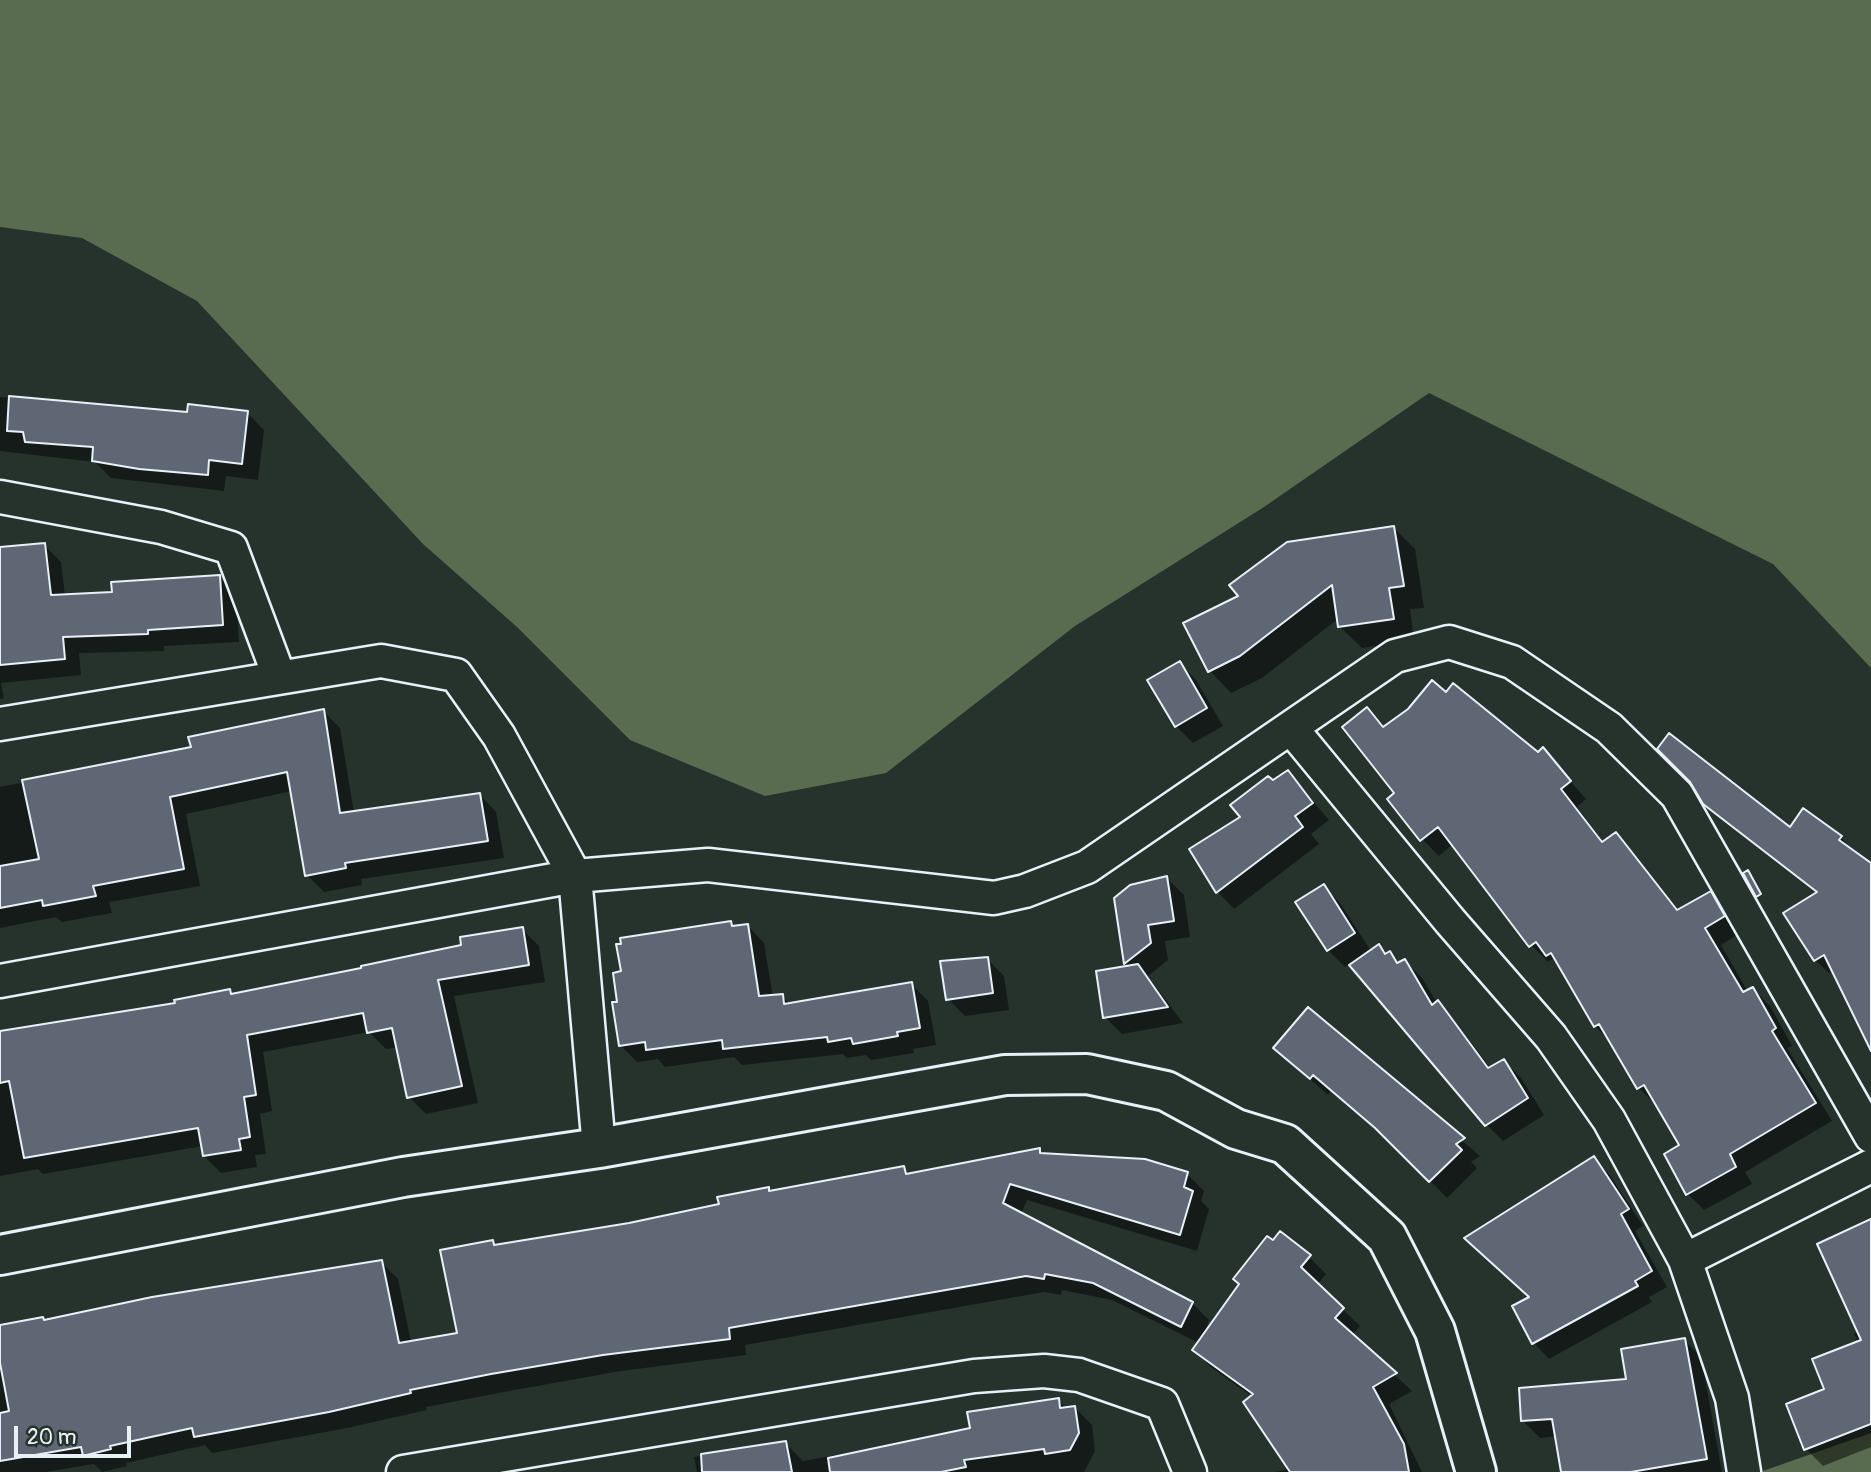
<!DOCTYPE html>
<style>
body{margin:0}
#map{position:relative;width:1871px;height:1472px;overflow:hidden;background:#26332d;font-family:Pangolin,sans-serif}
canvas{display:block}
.scale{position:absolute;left:14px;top:1426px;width:117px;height:32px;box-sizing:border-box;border:4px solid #e8f1f8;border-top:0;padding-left:9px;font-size:21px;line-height:24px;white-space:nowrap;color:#e8f1f8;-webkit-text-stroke:5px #26332d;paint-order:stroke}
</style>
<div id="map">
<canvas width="1871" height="1472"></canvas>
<div class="scale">20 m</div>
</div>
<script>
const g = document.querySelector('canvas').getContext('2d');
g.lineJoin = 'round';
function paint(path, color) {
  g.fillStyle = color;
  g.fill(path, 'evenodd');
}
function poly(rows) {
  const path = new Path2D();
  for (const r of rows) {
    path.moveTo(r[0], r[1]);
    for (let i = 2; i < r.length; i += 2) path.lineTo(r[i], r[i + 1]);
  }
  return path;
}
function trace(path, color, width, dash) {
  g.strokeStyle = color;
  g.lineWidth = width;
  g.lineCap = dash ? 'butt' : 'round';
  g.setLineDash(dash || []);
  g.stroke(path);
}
paint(poly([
 [0,0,1871,0,1871,668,1773,564,1429,393,1264,507,1075,626,886,773,765,796,630,740,517,627,423,544,197,301,82,238,0,227],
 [1871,1433,1871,1472,1760,1472]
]), '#596c50');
paint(poly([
 [0,397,189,414,247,413,264,430,258,480,226,476,224,491,111,478,95,462,0,451],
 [1393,527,1415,549,1424,608,1410,609,1414,640,1362,648,1340,627,1339,618,1262,678,1231,693,1210,671,1185,624],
 [44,545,61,562,65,596,114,594,219,576,236,593,239,642,164,646,164,651,79,653,81,675,1,683,4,698,0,699,0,549],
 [1180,663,1196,680,1223,726,1193,743,1176,726],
 [1367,710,1385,727,1538,754,1543,750,1586,799,1577,807,1604,843,1616,834,1679,911,1710,894,1727,910,1740,933,1721,945,1748,992,1753,989,1770,1006,1792,1046,1787,1048,1832,1121,1745,1172,1752,1184,1704,1210,1687,1193,1681,1146,1656,1105,1639,1088,1612,1043,1595,1026,1563,971,1552,959,1548,962,1531,945,1453,844,1439,856,1422,839,1397,793],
 [323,711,340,728,354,813,479,794,496,812,504,858,361,879,362,885,324,892,307,875,292,791,186,814,200,886,109,902,112,913,62,922,56,917,0,928,0,787,193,749],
 [1288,772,1329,820,1311,834,1319,844,1234,909,1218,892,1192,850,1242,818,1273,782],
 [1705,803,1790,829,1804,811,1841,837,1853,852,1871,865,1871,1042,1834,970,1829,973,1815,960,1817,893],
 [1167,878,1184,895,1190,937,1165,941,1168,960,1148,976,1183,1023,1122,1034,1105,1017,1130,967,1126,963,1116,898],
 [1324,886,1340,903,1371,951,1378,946,1400,963,1405,961,1422,978,1437,1003,1454,1020,1491,1069,1504,1061,1521,1078,1544,1115,1503,1141,1486,1124,1350,963,1345,967,1328,950],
 [730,923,735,927,747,925,764,943,773,997,782,996,791,1005,911,984,928,1001,936,1045,913,1049,914,1053,871,1060,866,1055,847,1058,843,1054,742,1065,734,1057,665,1067,658,1059,637,1062,620,1045,619,1003],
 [522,929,539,946,545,982,454,996,478,1103,426,1114,409,1097,398,1047,386,1049,369,1032,263,1052,272,1111,260,1114,266,1154,255,1155,257,1167,221,1173,204,1156,203,1146,43,1174,38,1169,0,1176,0,1032,89,1019,229,991,233,995,463,947],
 [987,959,1004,976,1009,1010,965,1016,948,999],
 [1308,1009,1480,1156,1471,1162,1477,1168,1447,1198,1394,1144,1331,1091,1328,1095,1275,1048],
 [1039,1150,1044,1155,1187,1174,1204,1191,1201,1201,1209,1209,1197,1251,1027,1200,1021,1214,1192,1303,1209,1320,1203,1338,1309,1257,1326,1274,1317,1285,1360,1326,1352,1335,1412,1391,1389,1404,1422,1472,1275,1472,1290,1469,1253,1397,1211,1367,1194,1350,1199,1343,1112,1300,1062,1290,1061,1295,1044,1292,745,1345,746,1355,621,1371,509,1391,426,1407,427,1410,347,1428,212,1453,205,1445,126,1463,127,1466,102,1472,94,1464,46,1472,0,1472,0,1327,43,1319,46,1321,381,1262,398,1279,411,1342,460,1334,492,1242,497,1246,629,1225,721,1206,768,1189,771,1192,903,1168,910,1175],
 [1593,1158,1609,1174,1643,1226,1635,1231,1667,1287,1649,1297,1652,1302,1549,1359,1534,1343,1531,1298],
 [1871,1221,1871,1447,1823,1466,1806,1449,1826,1390,1859,1343,1854,1334,1859,1331],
 [1684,1340,1701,1357,1722,1472,1563,1472,1556,1436,1540,1438,1523,1421,1628,1381],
 [1058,1400,1067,1409,1075,1408,1092,1425,1095,1451,1084,1472,697,1472,694,1457,785,1443,803,1461,972,1430]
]), '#0007');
const building = poly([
 [9,396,187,412,188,404,248,411,242,464,209,460,208,475,139,469,92,461,93,447,25,442,23,432,7,431,9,396],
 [1394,526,1404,586,1389,588,1394,619,1338,627,1332,585,1240,656,1208,672,1183,623,1238,596,1229,585,1287,542,1394,526],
 [45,543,51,595,112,592,111,582,220,575,223,625,148,630,148,634,63,637,65,659,0,665,0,547,45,543],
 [1180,661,1207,708,1175,727,1147,680,1180,661],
 [1432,680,1446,692,1453,683,1538,752,1543,747,1571,781,1561,789,1602,842,1616,832,1677,910,1711,891,1725,916,1705,928,1743,992,1753,987,1776,1028,1772,1031,1816,1103,1730,1154,1736,1167,1686,1195,1664,1154,1679,1145,1644,1085,1637,1089,1599,1024,1594,1027,1551,953,1546,956,1536,942,1529,947,1438,827,1420,841,1387,799,1394,793,1342,727,1367,707,1383,727,1408,709,1432,680],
 [324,709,340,813,480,793,488,841,345,863,346,868,305,876,287,772,170,797,184,869,93,886,96,896,43,906,42,900,0,908,0,866,39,859,22,780,191,747,188,737,324,709],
 [1669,733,1790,827,1803,808,1842,836,1839,840,1871,863,1871,1051,1824,955,1814,961,1783,913,1817,892,1703,804,1690,782,1657,749,1669,733],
 [1288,770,1313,803,1295,816,1303,827,1216,893,1189,849,1240,817,1230,805,1268,776,1273,780,1288,770],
 [1748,870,1761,894,1756,897,1743,873,1748,870],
 [1167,876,1174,921,1148,925,1151,943,1124,964,1114,898,1130,885,1167,876],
 [1324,884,1355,933,1327,951,1295,902,1324,884],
 [731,921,732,926,748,924,759,996,783,994,784,1004,912,982,920,1028,897,1032,898,1036,853,1044,851,1038,828,1042,827,1037,723,1049,722,1040,646,1050,645,1042,619,1046,612,1002,617,1002,613,973,621,971,616,944,621,944,620,938,731,921],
 [523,927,529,965,438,980,462,1086,407,1098,392,1028,367,1033,363,1013,247,1035,256,1095,244,1097,250,1137,239,1139,241,1150,203,1156,198,1128,24,1158,9,1081,0,1083,0,1031,175,1003,174,1000,230,989,231,994,361,968,361,966,461,945,460,937,523,927],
 [1379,944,1385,954,1390,951,1397,963,1405,959,1432,1005,1438,1000,1488,1068,1504,1059,1528,1098,1485,1126,1349,965,1379,944],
 [988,957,993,993,946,1000,940,961,988,957],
 [1138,964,1168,1007,1103,1018,1096,971,1138,964],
 [1308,1007,1465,1138,1456,1144,1462,1150,1429,1182,1375,1128,1313,1075,1310,1079,1273,1048,1308,1007],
 [1040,1148,1040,1153,1145,1159,1188,1172,1184,1187,1193,1191,1180,1235,1010,1184,1003,1203,1193,1302,1181,1327,1093,1283,1045,1274,1044,1279,1026,1276,729,1328,730,1339,603,1355,491,1374,410,1390,411,1393,329,1412,194,1437,192,1428,110,1446,111,1449,83,1456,81,1447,0,1461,0,1413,9,1411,0,1363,0,1325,43,1317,44,1320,152,1297,382,1260,399,1343,457,1333,440,1250,493,1240,494,1245,629,1223,719,1204,717,1197,769,1187,769,1191,904,1166,906,1174,1040,1148],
 [1594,1156,1629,1209,1621,1214,1652,1271,1635,1281,1638,1286,1532,1344,1512,1306,1529,1297,1464,1238,1594,1156],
 [1871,1219,1871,1424,1804,1450,1786,1404,1824,1389,1812,1359,1861,1340,1817,1244,1871,1219],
 [1280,1231,1311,1255,1301,1267,1344,1308,1335,1318,1397,1373,1373,1387,1404,1444,1409,1472,1290,1472,1243,1402,1253,1394,1192,1350,1239,1284,1233,1279,1267,1236,1273,1240,1280,1231],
 [1685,1338,1707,1459,1631,1472,1561,1472,1552,1419,1521,1421,1519,1388,1626,1379,1621,1349,1685,1338],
 [1059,1398,1060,1408,1075,1406,1079,1433,1070,1450,1045,1454,1044,1449,964,1460,966,1467,941,1472,830,1472,828,1458,970,1428,967,1412,1059,1398],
 [786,1441,792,1472,702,1472,701,1454,786,1441]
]);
paint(building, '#5f6775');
trace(building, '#e8f1f8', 2);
const street = poly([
 [0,497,161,527,231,548,279,676],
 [0,724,381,661,456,675,499,736,575,876,599,1148],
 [1291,728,1450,921,1551,1037,1609,1120,1685,1260,1732,1398,1744,1472],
 [0,981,575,876,708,865,994,898,1025,891,1087,867,1395,656,1449,642,1512,662,1609,728,1677,795,1871,1136],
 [1685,1260,1871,1166],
 [403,1472,974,1376,1044,1371,1079,1375,1162,1404,1190,1472]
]);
const secondary = poly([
 [0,1255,403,1177,599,1148,1005,1075,1087,1074,1166,1091,1236,1129,1285,1144,1387,1237,1435,1331,1476,1472]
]);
trace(street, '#e8f1f8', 37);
trace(secondary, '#e8f1f8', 44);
trace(street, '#26332d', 32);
trace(secondary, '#26332d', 38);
</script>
